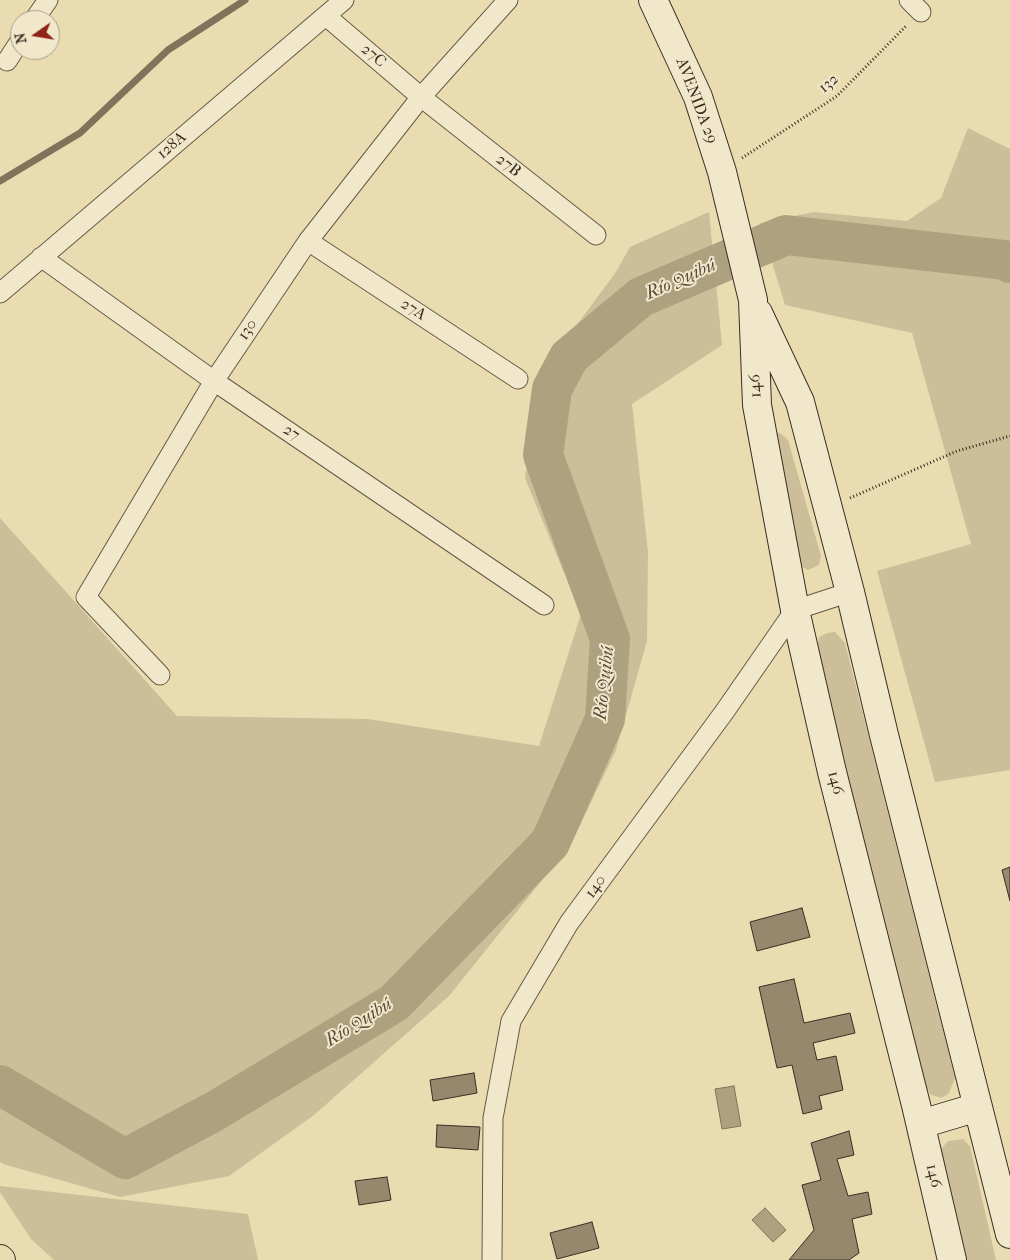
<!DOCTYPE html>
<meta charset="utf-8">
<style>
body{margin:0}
#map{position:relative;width:1010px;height:1260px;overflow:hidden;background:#e9dcb1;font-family:"IM FELL French Canon",serif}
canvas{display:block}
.north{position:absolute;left:10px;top:10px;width:50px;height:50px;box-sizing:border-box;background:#f1e8cc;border:1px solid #a89e88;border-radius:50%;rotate:257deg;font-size:14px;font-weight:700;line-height:20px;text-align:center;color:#3a2e22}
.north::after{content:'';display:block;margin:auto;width:18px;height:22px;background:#8f2418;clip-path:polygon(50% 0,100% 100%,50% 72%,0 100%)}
</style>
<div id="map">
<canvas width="1010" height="1260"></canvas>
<div class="north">N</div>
</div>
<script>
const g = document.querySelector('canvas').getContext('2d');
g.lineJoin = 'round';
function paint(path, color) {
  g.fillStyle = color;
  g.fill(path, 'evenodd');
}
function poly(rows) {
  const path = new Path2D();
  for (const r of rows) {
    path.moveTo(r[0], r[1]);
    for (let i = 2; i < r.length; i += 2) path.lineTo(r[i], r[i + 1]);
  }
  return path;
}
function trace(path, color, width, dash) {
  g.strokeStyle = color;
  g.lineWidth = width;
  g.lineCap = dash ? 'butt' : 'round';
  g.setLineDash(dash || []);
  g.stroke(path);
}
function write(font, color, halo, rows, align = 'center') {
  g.font = font + ' "IM FELL French Canon",serif';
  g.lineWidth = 4;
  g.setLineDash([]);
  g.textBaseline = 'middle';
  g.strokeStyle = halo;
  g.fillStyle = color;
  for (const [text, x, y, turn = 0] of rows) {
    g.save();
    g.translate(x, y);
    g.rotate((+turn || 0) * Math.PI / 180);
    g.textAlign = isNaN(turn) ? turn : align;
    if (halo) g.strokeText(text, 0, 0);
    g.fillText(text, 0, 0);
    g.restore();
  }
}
paint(poly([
 [968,128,1010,149,1010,770,935,782,877,571,971,544,912,333,785,305,760,223,814,212,907,221,941,198],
 [709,212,722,345,632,404,648,552,647,641,616,750,571,844,449,996,314,1115,229,1176,120,1197,3,1164,0,1162,0,518,177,716,368,719,539,746,581,614,525,478,539,376,616,272,630,247],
 [771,433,780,433,788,440,821,556,819,565,808,570,797,564],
 [835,632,845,643,955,1078,949,1093,942,1098,931,1095,924,1085,817,650,819,637,827,633],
 [963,1139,970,1146,996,1260,964,1260,940,1159,941,1149,948,1141],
 [0,1186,248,1214,258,1260,54,1260,31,1239,0,1192]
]), '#cbbe99');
const water = poly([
 [734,1086,741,1126,722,1129,715,1089,734,1086],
 [765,1208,786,1230,773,1242,752,1220,765,1208]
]);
paint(water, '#aea180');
trace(water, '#80735a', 1);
trace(poly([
 [0,181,80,133,168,50,245,0]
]), '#80735a', 7);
trace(poly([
 [0,1085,125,1159,215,1111,394,1003,550,843,605,719,610,639,543,455,552,389,569,357,641,297,786,235,1005,260,1010,263]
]), '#aea180', 40);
const building = poly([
 [1010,867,1010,901,1002,870,1010,867],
 [802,908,810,937,757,951,750,922,802,908],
 [794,979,804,1023,850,1013,855,1033,813,1043,817,1060,836,1056,843,1090,819,1096,822,1109,803,1114,792,1065,777,1068,759,987,794,979],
 [474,1073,477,1093,433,1101,430,1080,474,1073],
 [437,1125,480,1127,478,1150,436,1147,437,1125],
 [849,1131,854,1155,837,1159,848,1196,868,1192,872,1214,852,1219,859,1253,849,1260,789,1260,814,1230,802,1185,821,1180,811,1143,849,1131],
 [387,1177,391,1200,359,1205,355,1181,387,1177],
 [592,1222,599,1248,557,1259,550,1233,592,1222]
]);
paint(building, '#95886c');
trace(building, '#3a2e22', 1);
const street = poly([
 [909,0,921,12],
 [326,16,421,97,596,235],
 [34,20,48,0],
 [7,61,20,41],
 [308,241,518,379],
 [41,257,214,381,544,605],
 [0,293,344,0],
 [160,675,86,597,214,381,308,241,421,97,508,0],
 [492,1260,493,1118,511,1021,569,923,725,711,795,610,850,592]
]);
const secondary = poly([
 [653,0,698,97,722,172,753,300,757,405,795,610,832,772,916,1105,952,1260],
 [758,313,800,402,850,592,884,735,1010,1234],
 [921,1124,978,1107]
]);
const primary = poly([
 [0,1259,1,1260]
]);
trace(street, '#665a46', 21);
trace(secondary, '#3a2e22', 30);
trace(primary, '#3a2e22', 30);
trace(poly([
 [742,158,837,96,906,26],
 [850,498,957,451,1010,436]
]), '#3a2e22', 3, [1, 2.5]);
trace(street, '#f1e8cc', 19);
trace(secondary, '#f1e8cc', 28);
trace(primary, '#e9dcb1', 28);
write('16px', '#3a2e22', '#f1e8cc', [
 ["27C",373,56,40],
 ["132",829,84,-40],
 ["AVENIDA 29",696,101,69],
 ["128A",172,146,-40],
 ["27B",508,166,38],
 ["27A",413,310,33],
 ["130",248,330,-56],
 ["146",756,386,-93],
 ["27",291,433,34],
 ["146",835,783,76],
 ["140",596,887,-54],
 ["146",933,1176,77]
]);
write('italic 18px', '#574b3a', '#f1e8cc', [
 ["Río Quibú",681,280,-24],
 ["Río Quibú",605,683,-84],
 ["Río Quibú",359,1023,-32]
]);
</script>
